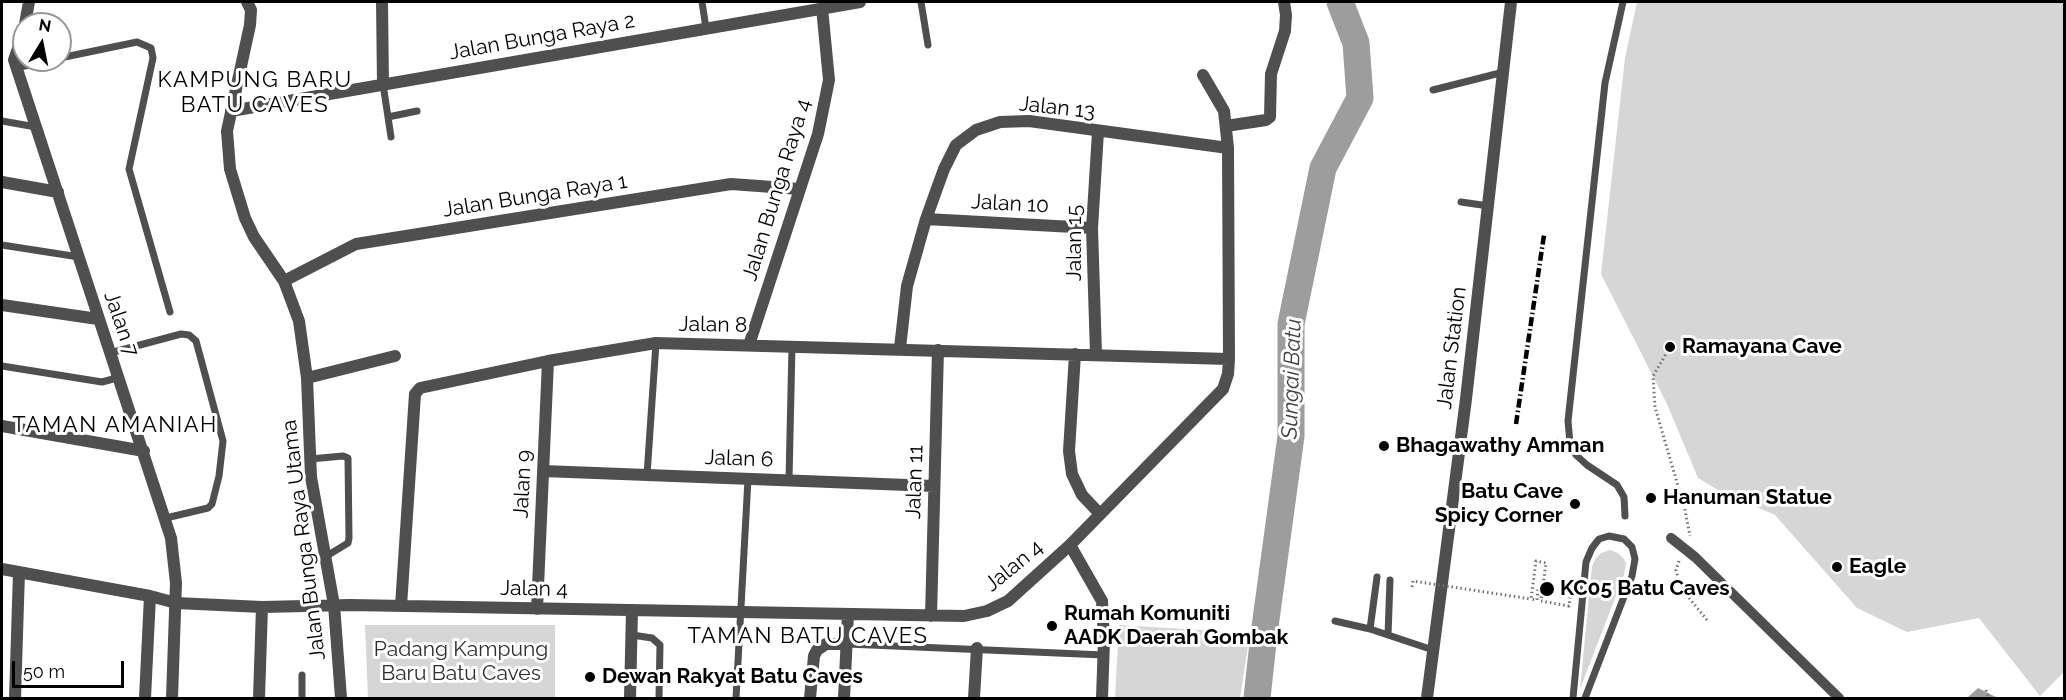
<!DOCTYPE html>
<style>
body{margin:0}
#map{position:relative;width:2066px;height:700px;overflow:hidden;background:#fff;font-family:Raleway,sans-serif}
canvas{display:block}
.frame{position:absolute;inset:0;border:3px solid #000;pointer-events:none}
.north{position:absolute;left:12px;top:12px;width:60px;height:60px;box-sizing:border-box;background:#fff;border:2px solid #999;border-radius:50%;rotate:10deg;font-size:16px;font-weight:700;line-height:24px;text-align:center;color:#000}
.north::after{content:'';display:block;margin:auto;width:21px;height:27px;background:#000;clip-path:polygon(50% 0,100% 100%,50% 72%,0 100%)}
.scale{position:absolute;left:12px;top:661px;width:112px;height:27px;box-sizing:border-box;border:3px solid #000;border-top:0;padding-left:8px;font-size:18px;line-height:21px;white-space:nowrap;color:#000;-webkit-text-stroke:4px #fff;paint-order:stroke}
</style>
<div id="map">
<canvas width="2066" height="700"></canvas>
<div class="frame"></div>
<div class="north">N</div>
<div class="scale">50 m</div>
</div>
<script>
const g = document.querySelector('canvas').getContext('2d');
g.lineJoin = 'round';
function paint(path, color) {
  g.fillStyle = color;
  g.fill(path, 'evenodd');
}
function poly(rows) {
  const path = new Path2D();
  for (const r of rows) {
    path.moveTo(r[0], r[1]);
    for (let i = 2; i < r.length; i += 2) path.lineTo(r[i], r[i + 1]);
  }
  return path;
}
function trace(path, color, width, dash) {
  g.strokeStyle = color;
  g.lineWidth = width;
  g.lineCap = dash ? 'butt' : 'round';
  g.setLineDash(dash || []);
  g.stroke(path);
}
function write(font, color, halo, rows, align = 'center') {
  g.font = font + ' Raleway,sans-serif';
  g.lineWidth = 6;
  g.setLineDash([]);
  g.textBaseline = 'middle';
  g.strokeStyle = halo;
  g.fillStyle = color;
  for (const [text, x, y, turn = 0] of rows) {
    g.save();
    g.translate(x, y);
    g.rotate((+turn || 0) * Math.PI / 180);
    g.textAlign = isNaN(turn) ? turn : align;
    if (halo) g.strokeText(text, 0, 0);
    g.fillText(text, 0, 0);
    g.restore();
  }
}
paint(poly([
 [1637,2,2064,2,2064,672,2040,696,1979,618,1907,632,1857,608,1775,515,1718,490,1698,478,1667,404,1601,274,1625,58],
 [1610,550,1618,553,1624,559,1626,564,1624,575,1580,689,1592,566,1596,558,1601,553],
 [365,625,555,625,555,698,368,698],
 [1119,625,1250,633,1240,698,1115,698]
]), '#d6d6d6');
paint(poly([
 [1978,688,1998,698,1967,698]
]), '#9d9d9d');
trace(poly([
 [1257,698,1264,634,1291,436,1291,324,1323,168,1360,98,1356,43,1340,2]
]), '#9d9d9d', 27);
trace(poly([
 [1670,347,1653,376,1655,407,1685,510,1690,536],
 [1537,450,1559,439],
 [1679,561,1676,570,1679,580,1686,594,1707,620],
 [1542,589,1538,589,1537,600,1531,599,1536,561,1546,563,1541,601,1569,606,1570,597],
 [1986,690,1989,698]
]), '#717171', 3, [1.5, 3]);
trace(poly([
 [702,2,706,28],
 [921,2,928,45],
 [1623,2,1605,83,1568,421,1570,443,1576,455,1587,465,1617,485,1624,497,1625,516],
 [60,58,137,42,151,48,153,58,129,169,170,312],
 [16,68,49,60],
 [383,84,391,137],
 [1433,90,1504,72],
 [388,117,417,111],
 [2,121,36,127],
 [1461,202,1489,206],
 [2,245,79,257],
 [110,353,181,334,189,335,196,341,223,441,219,476,212,504,208,508,166,518],
 [2,366,102,382,113,379,117,374],
 [310,459,343,456,348,458,349,538,348,543,325,557],
 [647,475,656,343],
 [789,480,792,346],
 [1335,621,1370,629,1433,650],
 [1370,629,1377,577],
 [632,635,652,638,660,645,659,698],
 [1388,635,1390,580],
 [847,644,1104,655],
 [302,698,302,675],
 [736,698,748,479],
 [1573,698,1586,562,1592,548,1599,539,1609,536,1624,539,1632,547,1635,559,1632,576,1585,698]
]), '#4f4f4f', 7);
trace(poly([
 [1671,538,1695,557,1839,698]
]), '#4f4f4f', 10);
trace(poly([
 [247,2,251,10,250,25,227,131,230,169,245,218,254,237,284,281,299,321,307,378,311,477,334,605,341,698],
 [382,2,383,84],
 [25,24,29,2],
 [14,60,171,538,176,583,172,698],
 [14,60,24,31],
 [231,111,860,2],
 [1226,126,1266,120,1270,117,1271,74,1285,31,1286,15,1284,2],
 [2,182,58,192],
 [926,219,1092,228],
 [284,281,356,244,731,184,800,189],
 [2,305,98,319],
 [749,345,818,134,829,80,822,8],
 [900,348,907,286,926,219,944,169,956,145,976,130,1000,122,1029,121,1228,148],
 [1075,354,1069,451,1072,474,1082,495,1099,513],
 [1096,354,1092,228,1098,132],
 [307,378,395,356],
 [2,426,144,451],
 [543,471,934,486],
 [1070,545,1102,601,1104,641,1102,698],
 [2,569,150,596,176,603,262,607,350,605,964,616,987,611,1008,601,1070,545,1223,389,1228,374,1229,359,1228,148,1224,111,1203,75],
 [401,606,415,394,420,388,548,361,656,343,1229,359],
 [537,609,548,361],
 [931,616,938,350],
 [15,698,19,572],
 [145,698,150,596],
 [259,698,262,607],
 [630,698,632,610],
 [810,698,814,656,817,650,826,644,847,644],
 [844,698,848,614],
 [974,698,977,648]
]), '#4f4f4f', 12);
trace(poly([
 [1427,698,1466,399,1511,2]
]), '#4f4f4f', 12);
trace(poly([
 [1516,424,1544,235]
]), '#000', 4.5, [9, 3, 1.5, 3]);
trace(poly([
 [1412,587,1413,581,1531,599]
]), '#717171', 3, [1.5, 3]);
for (const [x, y, r, color] of [
 [1670,347,6,"#000"],
 [1384,446,6,"#000"],
 [1651,498,6,"#000"],
 [1575,504,6,"#000"],
 [1837,567,6,"#000"],
 [1547,589,8,"#000"],
 [1052,626,6,"#000"],
 [590,677,6,"#000"]
]) {
  const dot = new Path2D();
  dot.arc(x, y, r, 0, 2 * Math.PI);
  g.fillStyle = color;
  g.fill(dot);
  trace(dot, '#fff', 2);
}
write('21px', '#000', '#fff', [
 ["Jalan Bunga Raya 2",542,37,-10],
 ["Jalan 13",1057,108,6],
 ["Jalan Bunga Raya 4",777,190,-73],
 ["Jalan Bunga Raya 1",535,196,-9],
 ["Jalan 10",1010,204,3],
 ["Jalan 15",1075,243,-90],
 ["Jalan 7",121,324,71],
 ["Jalan 8",713,325,1],
 ["Jalan Station",1452,348,-83],
 ["Jalan 6",739,459,2],
 ["Jalan 11",915,482,-88],
 ["Jalan 9",523,484,-87],
 ["Jalan Bunga Raya Utama",304,540,-97],
 ["Jalan 4",1014,566,-39],
 ["Jalan 4",534,589,1]
]);
write('bold 21px', '#000', '#fff', [
 ["Ramayana Cave",1682,347],
 ["Bhagawathy Amman",1396,446],
 ["Batu Cave",1563,492,"right"],
 ["Spicy Corner",1563,516,"right"],
 ["Hanuman Statue",1663,498],
 ["Eagle",1849,567],
 ["KC05 Batu Caves",1560,589],
 ["Rumah Komuniti",1064,614],
 ["AADK Daerah Gombak",1064,638],
 ["Dewan Rakyat Batu Caves",602,677]
], 'left');
write('21px', '#2d2d2d', '#fff', [
 ["Padang Kampung",461,650],
 ["Baru Batu Caves",461,674]
]);
g.letterSpacing = '1.5px';
write('22px', '#000', '#fff', [
 ["KAMPUNG BARU",255,80],
 ["BATU CAVES",255,105],
 ["TAMAN AMANIAH",115,425],
 ["TAMAN BATU CAVES",808,636]
]);
g.letterSpacing = '0px';
write('italic 22px', '#3e3e3e', '#fff', [
 ["Sungai Batu",1292,379,-88]
]);
</script>
